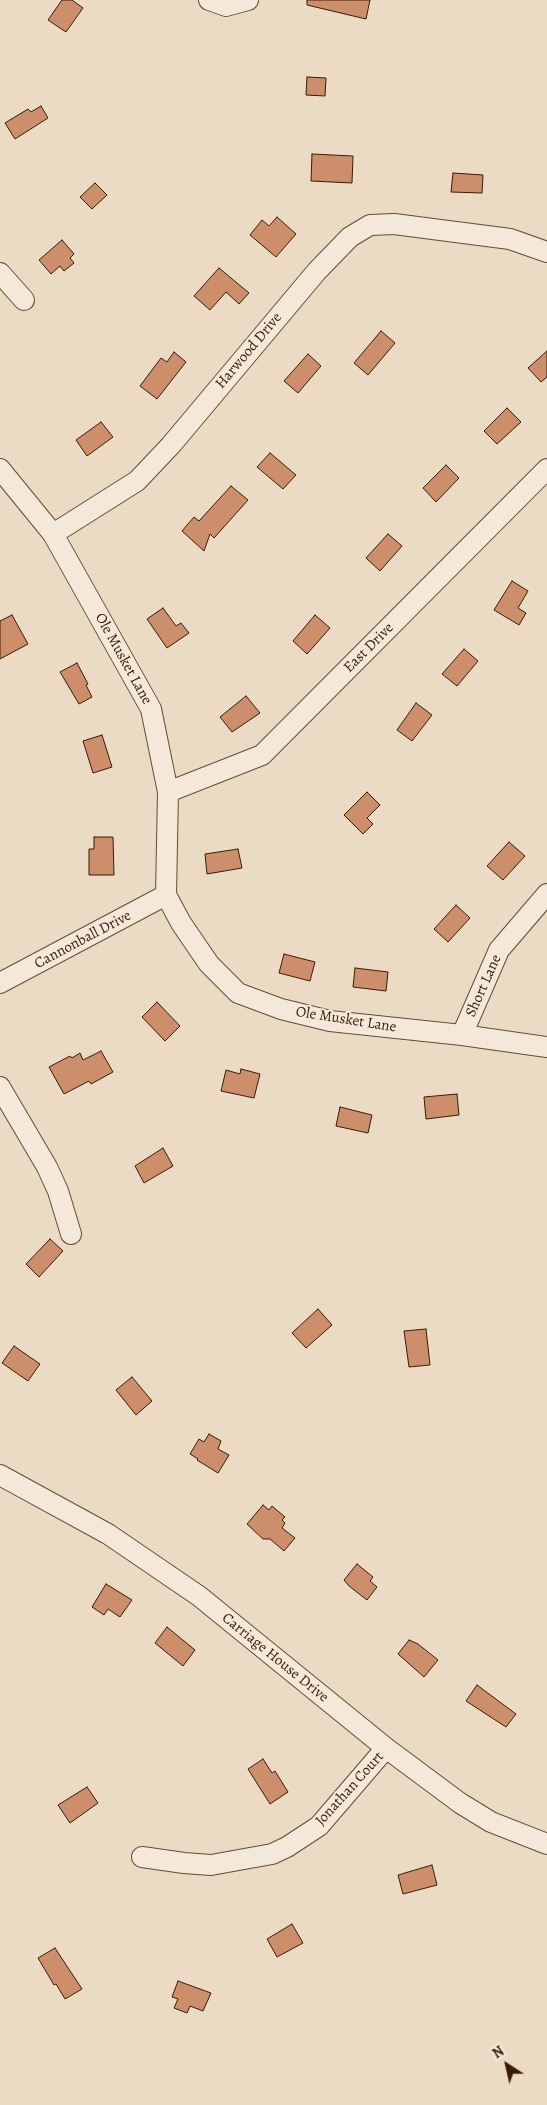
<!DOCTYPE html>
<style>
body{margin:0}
#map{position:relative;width:547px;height:2105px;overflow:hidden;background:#ecdbc4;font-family:Alegreya,serif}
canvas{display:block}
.north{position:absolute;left:482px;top:2040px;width:50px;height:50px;-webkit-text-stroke:4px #f3e8d9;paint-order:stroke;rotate:325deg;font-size:14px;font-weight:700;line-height:20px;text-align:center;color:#371d04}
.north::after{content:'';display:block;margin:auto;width:18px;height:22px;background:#371d04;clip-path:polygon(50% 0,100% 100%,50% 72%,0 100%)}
</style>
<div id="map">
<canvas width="547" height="2105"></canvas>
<div class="north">N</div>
</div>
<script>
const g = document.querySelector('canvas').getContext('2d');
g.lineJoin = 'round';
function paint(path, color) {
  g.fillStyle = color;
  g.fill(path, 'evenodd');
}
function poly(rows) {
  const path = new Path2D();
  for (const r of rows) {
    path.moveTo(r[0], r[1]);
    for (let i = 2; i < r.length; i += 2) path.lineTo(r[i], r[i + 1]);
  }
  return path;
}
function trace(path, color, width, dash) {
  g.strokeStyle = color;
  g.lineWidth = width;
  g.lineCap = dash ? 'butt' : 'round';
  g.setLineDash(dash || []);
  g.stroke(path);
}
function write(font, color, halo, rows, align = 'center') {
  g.font = font + ' Alegreya,serif';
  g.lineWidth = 4;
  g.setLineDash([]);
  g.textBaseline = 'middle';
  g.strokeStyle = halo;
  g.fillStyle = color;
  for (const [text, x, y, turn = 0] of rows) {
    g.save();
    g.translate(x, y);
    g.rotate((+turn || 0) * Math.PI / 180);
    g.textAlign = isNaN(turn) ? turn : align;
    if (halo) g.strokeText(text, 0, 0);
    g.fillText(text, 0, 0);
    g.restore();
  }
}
const building = poly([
 [62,0,72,0,83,8,66,32,48,20,62,0],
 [307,0,370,0,366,19,307,5,307,0],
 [307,77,326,78,325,96,306,95,307,77],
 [41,106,48,118,15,139,5,123,28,109,31,112,41,106],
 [312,154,353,156,352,183,311,181,312,154],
 [453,173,483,175,482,193,451,192,453,173],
 [95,183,107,195,92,209,80,197,95,183],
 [277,217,296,234,276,257,250,235,262,220,269,226,277,217],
 [62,240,74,254,70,258,74,263,64,271,60,266,51,274,39,260,62,240],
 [219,268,249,293,239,304,226,292,210,310,194,296,219,268],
 [381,331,395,343,368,375,354,363,381,331],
 [547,351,547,377,541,382,528,368,547,351],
 [174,352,186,362,157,399,140,386,161,358,167,362,174,352],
 [308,354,321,366,298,393,284,381,308,354],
 [507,408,521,422,497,444,484,431,507,408],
 [101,422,113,437,87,456,76,440,101,422],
 [270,453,296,475,283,489,257,467,270,453],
 [446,465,459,478,436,502,423,488,446,465],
 [231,486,248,500,214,538,210,534,204,551,182,531,194,517,199,521,231,486],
 [388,534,402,546,380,571,366,558,388,534],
 [512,581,528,591,518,608,526,613,519,625,494,610,512,581],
 [163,608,176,626,181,623,189,633,167,648,147,619,163,608],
 [12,615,28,644,0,659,0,621,12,615],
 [315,615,330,628,307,654,293,641,315,615],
 [464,649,478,661,457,686,442,674,464,649],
 [77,663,88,684,86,685,92,697,79,704,60,672,77,663],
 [246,696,260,713,232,732,220,717,246,696],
 [416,703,432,715,412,741,397,730,416,703],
 [102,735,112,767,93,773,83,741,102,735],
 [367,792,380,805,367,818,373,824,363,834,344,815,367,792],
 [94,837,113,837,114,875,89,875,89,849,94,849,94,837],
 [509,842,525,856,503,880,487,866,509,842],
 [238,849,242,868,207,874,205,854,238,849],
 [456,905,470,918,448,942,434,929,456,905],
 [284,954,315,962,310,981,279,973,284,954],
 [355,968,388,972,386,991,353,987,355,968],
 [157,1002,180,1026,165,1041,142,1017,157,1002],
 [101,1051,113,1072,91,1084,89,1081,64,1094,49,1067,70,1056,72,1058,80,1053,83,1060,101,1051],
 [241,1069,260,1074,254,1098,221,1091,226,1070,240,1074,241,1069],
 [457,1094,459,1115,426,1119,424,1097,457,1094],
 [340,1107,372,1115,368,1133,336,1126,340,1107],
 [163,1148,173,1166,144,1183,135,1166,163,1148],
 [50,1239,63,1251,39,1277,26,1264,50,1239],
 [318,1309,332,1325,306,1348,292,1333,318,1309],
 [426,1329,430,1365,409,1367,404,1331,426,1329],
 [14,1346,40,1364,28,1381,2,1363,14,1346],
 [132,1377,152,1401,136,1415,116,1390,132,1377],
 [209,1434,221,1441,218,1449,229,1455,218,1473,197,1460,198,1459,190,1454,199,1439,204,1442,209,1434],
 [263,1505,269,1510,272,1506,285,1517,282,1520,285,1523,282,1528,295,1538,284,1551,270,1539,263,1539,247,1524,263,1505],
 [357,1564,373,1577,370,1581,377,1587,367,1600,349,1586,344,1580,357,1564],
 [106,1584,132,1600,120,1617,108,1609,104,1615,92,1607,106,1584],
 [167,1627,195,1650,183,1666,155,1643,167,1627],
 [409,1640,418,1644,438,1660,424,1677,398,1654,409,1640],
 [477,1685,516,1714,506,1727,466,1701,477,1685],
 [263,1759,272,1773,275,1771,288,1792,270,1804,248,1769,263,1759],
 [87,1787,98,1803,70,1823,58,1805,87,1787],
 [432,1865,437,1885,403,1894,398,1875,432,1865],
 [292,1924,303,1943,277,1957,267,1939,292,1924],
 [55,1948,82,1989,65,1999,56,1984,54,1985,38,1958,55,1948],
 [178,1981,211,1993,203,2011,190,2006,187,2013,174,2008,178,1999,172,1997,178,1981]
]);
paint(building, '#cd8e6b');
trace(building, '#371d04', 1);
const minor = poly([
 [209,0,226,6,248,0],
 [0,273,24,300],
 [0,469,53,534,137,481,171,445,317,271,350,237,370,225,394,224,510,239,547,252],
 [53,534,151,709,168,792,166,895,181,923,209,964,238,993,281,1009,330,1021,462,1035,547,1047],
 [168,792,262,755,547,469],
 [0,983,166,895],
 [462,1035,499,950,547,894],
 [0,1087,47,1167,58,1191,71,1234],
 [0,1475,108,1534,199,1596,386,1748,460,1803,491,1822,547,1844],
 [142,1857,184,1863,211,1865,272,1854,287,1847,319,1826,386,1748]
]);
trace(minor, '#644c34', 22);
trace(minor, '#f3e8d9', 20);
write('15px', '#371d04', '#f3e8d9', [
 ["Harwood Drive",249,351,-50],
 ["East Drive",369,648,-45],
 ["Ole Musket Lane",123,659,61],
 ["Cannonball Drive",83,940,-28],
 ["Short Lane",484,986,-66],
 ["Ole Musket Lane",346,1020,9],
 ["Carriage House Drive",275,1658,39],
 ["Jonathan Court",350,1789,-48]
]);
</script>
